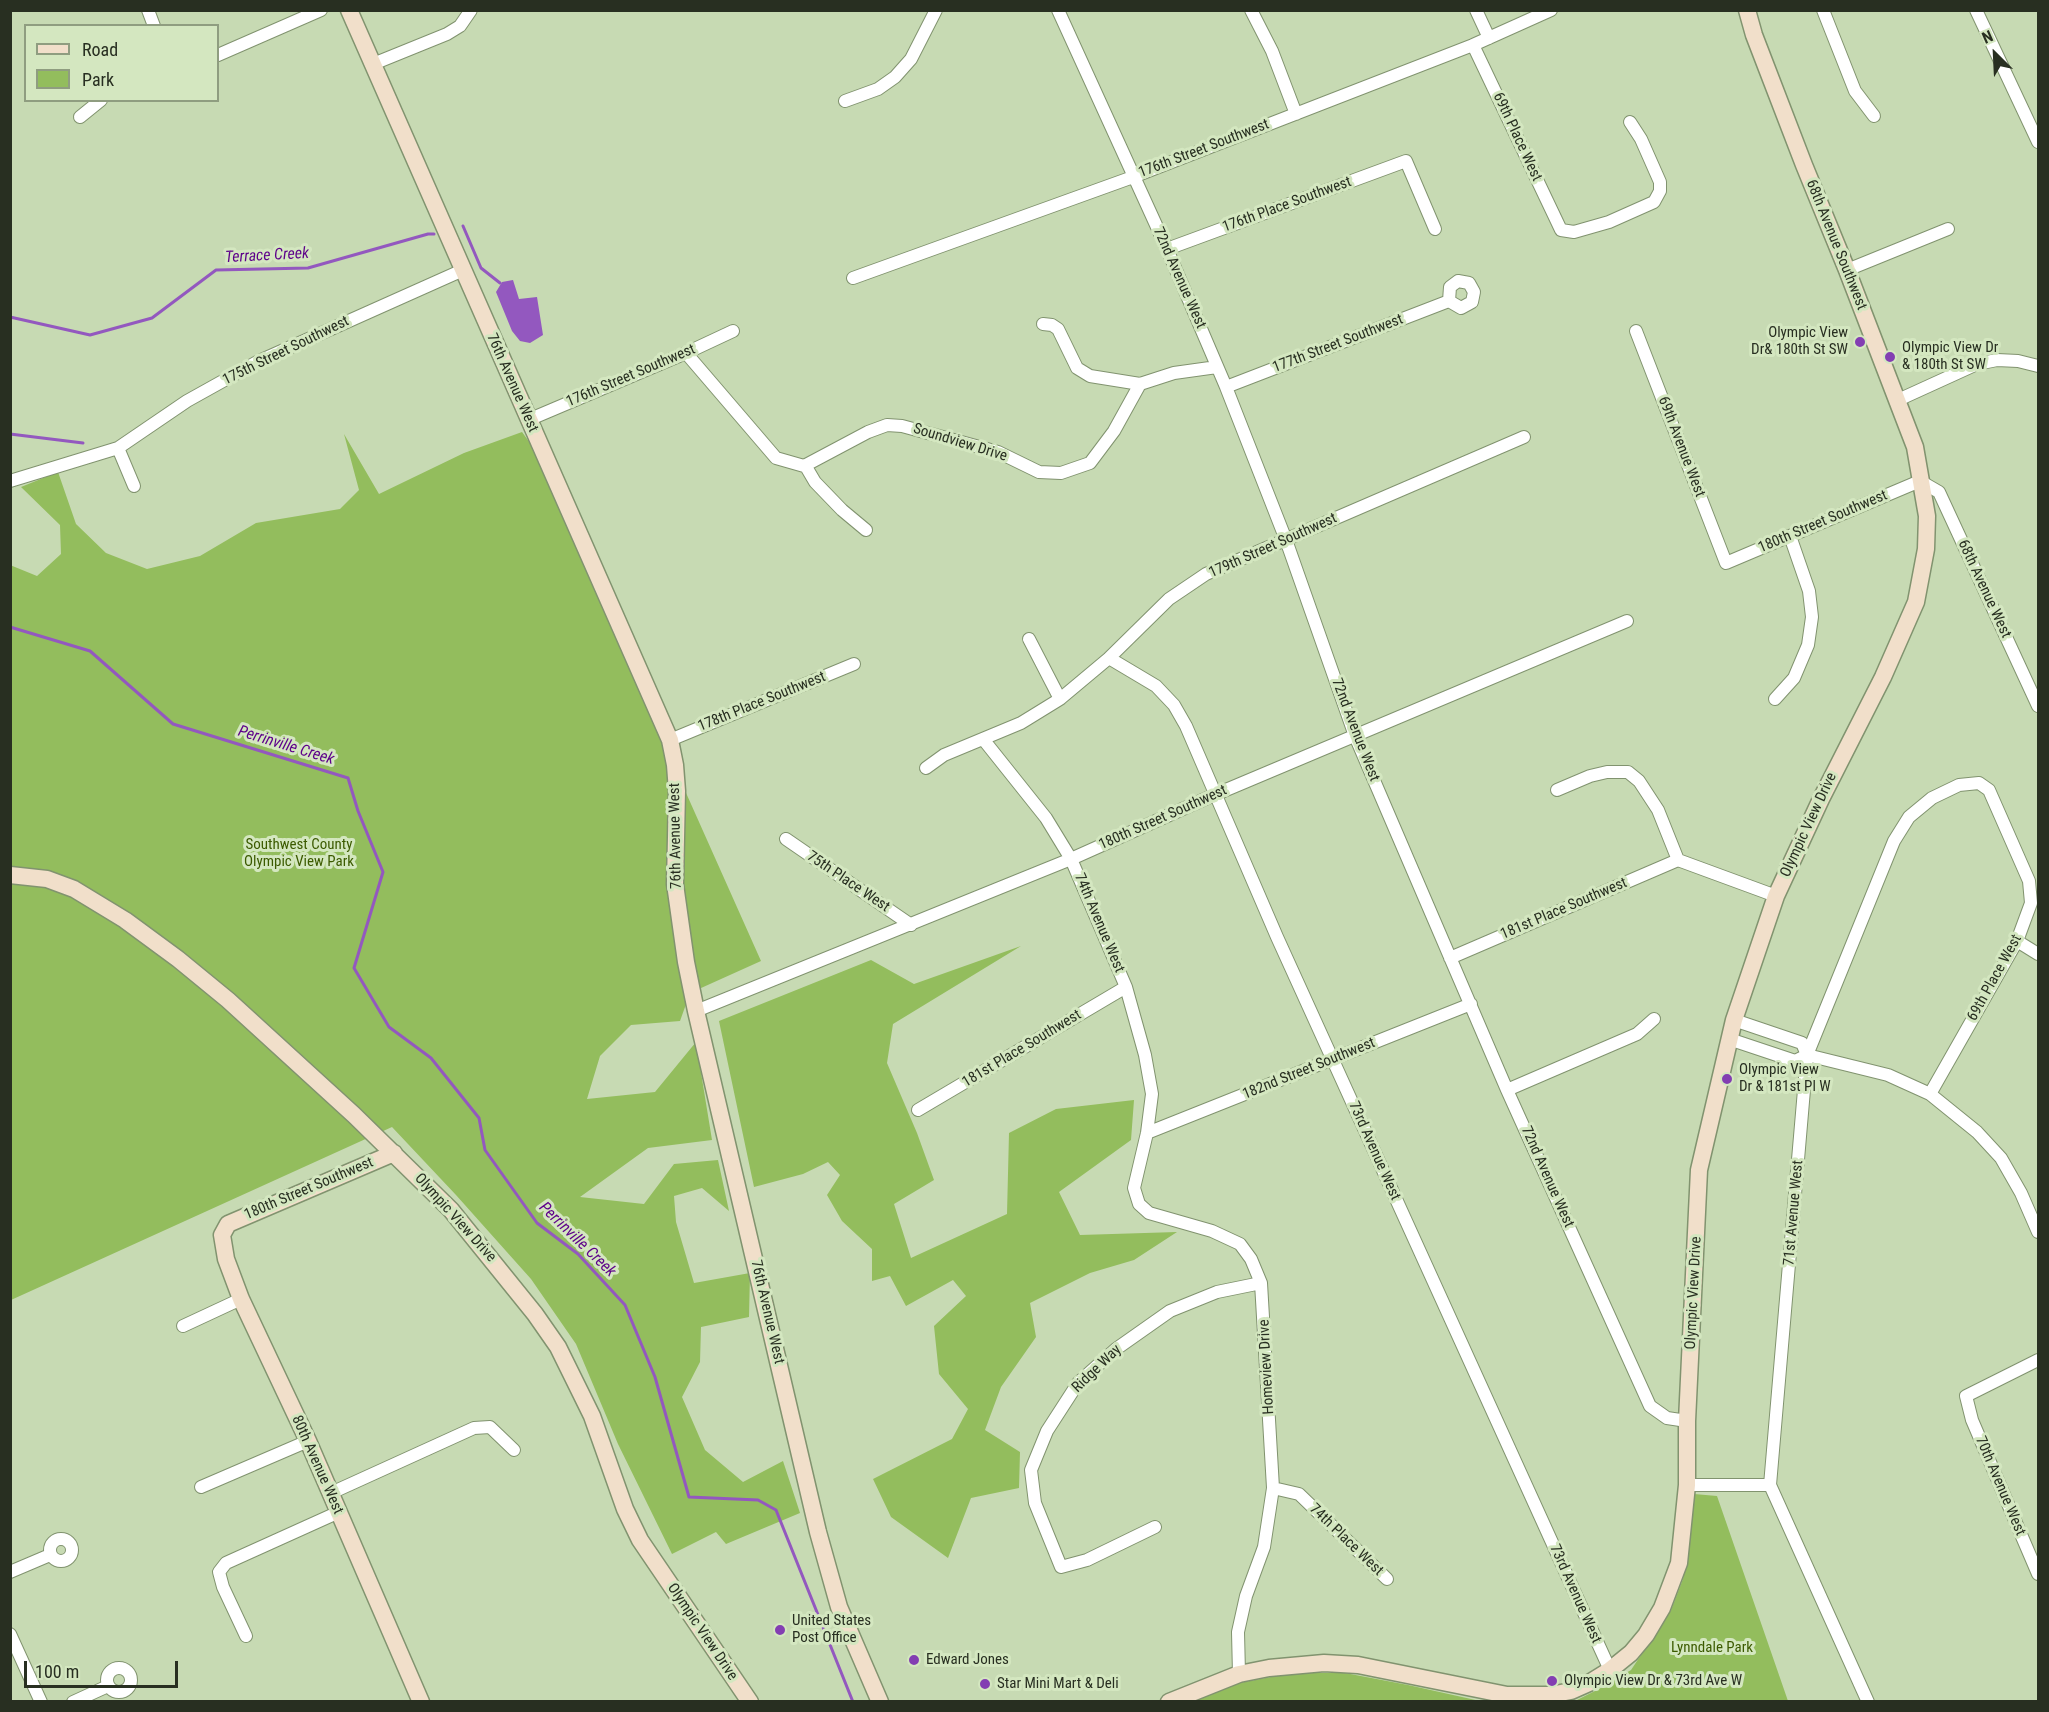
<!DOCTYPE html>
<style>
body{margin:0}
#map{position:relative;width:2049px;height:1712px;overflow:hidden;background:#c7dab3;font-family:"Roboto Condensed",sans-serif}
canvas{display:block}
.frame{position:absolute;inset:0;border:12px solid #282f21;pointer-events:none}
.legend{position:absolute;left:24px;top:24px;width:195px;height:78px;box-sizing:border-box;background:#d4e7c0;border:2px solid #8f9d80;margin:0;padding:8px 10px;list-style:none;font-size:18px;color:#282f21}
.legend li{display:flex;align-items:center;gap:12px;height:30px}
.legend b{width:30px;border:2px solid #8f9d80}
.north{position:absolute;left:1965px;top:24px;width:60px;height:60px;-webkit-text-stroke:4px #d4e7c0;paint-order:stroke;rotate:336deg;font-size:16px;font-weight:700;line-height:24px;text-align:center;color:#282f21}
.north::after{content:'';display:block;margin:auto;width:21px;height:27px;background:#282f21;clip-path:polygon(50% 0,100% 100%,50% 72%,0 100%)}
.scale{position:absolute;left:24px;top:1661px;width:154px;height:27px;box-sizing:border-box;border:3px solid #282f21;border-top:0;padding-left:8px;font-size:18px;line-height:21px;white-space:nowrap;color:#282f21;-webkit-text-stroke:4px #d4e7c0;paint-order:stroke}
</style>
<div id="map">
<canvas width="2049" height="1712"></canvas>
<div class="frame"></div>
<ul class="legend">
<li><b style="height:8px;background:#f1dfca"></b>Road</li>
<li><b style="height:16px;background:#93bd5d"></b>Park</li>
</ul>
<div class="north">N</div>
<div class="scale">100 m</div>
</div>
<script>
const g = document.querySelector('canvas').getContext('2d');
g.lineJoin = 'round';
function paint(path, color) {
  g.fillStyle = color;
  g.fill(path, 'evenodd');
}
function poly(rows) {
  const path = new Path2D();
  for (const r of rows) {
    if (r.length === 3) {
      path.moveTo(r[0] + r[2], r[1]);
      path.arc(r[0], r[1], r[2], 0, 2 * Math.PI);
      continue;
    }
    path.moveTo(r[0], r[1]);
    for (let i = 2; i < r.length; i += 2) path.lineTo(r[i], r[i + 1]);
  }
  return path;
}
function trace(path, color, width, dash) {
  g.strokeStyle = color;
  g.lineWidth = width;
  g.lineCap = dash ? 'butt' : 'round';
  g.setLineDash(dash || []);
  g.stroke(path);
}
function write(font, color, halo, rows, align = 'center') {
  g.font = font + ' "Roboto Condensed",sans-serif';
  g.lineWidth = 6;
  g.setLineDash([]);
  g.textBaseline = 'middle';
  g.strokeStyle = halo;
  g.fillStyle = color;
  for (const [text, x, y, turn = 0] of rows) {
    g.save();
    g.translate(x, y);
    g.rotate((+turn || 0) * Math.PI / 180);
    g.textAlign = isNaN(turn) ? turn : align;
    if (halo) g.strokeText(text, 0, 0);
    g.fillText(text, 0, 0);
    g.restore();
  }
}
paint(poly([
 [522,432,530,443,761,961,690,993,680,1021,631,1025,600,1056,587,1099,655,1092,696,1042,712,1140,648,1148,580,1197,644,1204,674,1164,718,1160,729,1211,702,1188,674,1196,676,1222,694,1283,750,1273,749,1317,701,1327,700,1362,682,1397,705,1450,743,1482,783,1461,800,1513,726,1544,716,1532,672,1554,618,1444,576,1344,531,1279,456,1195,392,1127,11,1300,10,565,37,576,61,554,60,525,21,487,58,472,76,524,106,553,147,569,200,556,256,523,340,509,359,490,344,434,379,494,464,453],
 [1021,946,893,1024,887,1063,917,1133,934,1180,894,1204,911,1258,1007,1214,1009,1133,1056,1109,1134,1100,1131,1140,1059,1192,1080,1235,1177,1232,1134,1260,1090,1273,1030,1303,1036,1337,1001,1387,985,1430,1020,1452,1019,1488,971,1498,948,1558,891,1517,873,1479,952,1439,968,1409,939,1374,934,1326,966,1296,953,1280,906,1306,890,1276,872,1281,872,1249,842,1221,827,1195,840,1175,828,1162,803,1174,754,1187,719,1021,871,960,914,984],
 [1694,1494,1717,1496,1788,1701,1573,1702,1599,1689,1631,1670,1671,1610,1683,1579],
 [1310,1673,1345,1673,1408,1685,1480,1701,1193,1702,1229,1685,1276,1676]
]), '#93bd5d');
paint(poly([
 [513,280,519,299,537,297,543,335,530,343,520,341,512,331,496,292,502,282]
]), '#9358bf');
trace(poly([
 [463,226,481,268,500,283],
 [10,317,90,335,152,318,216,270,308,268,428,234,434,234],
 [10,434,83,443],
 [10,627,90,651,173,724,348,778,358,811,383,872,354,968,389,1027,431,1058,479,1118,485,1150,537,1223,578,1254,625,1305,655,1377,689,1497,758,1500,776,1510,853,1702]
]), '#9358bf', 3);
const street = poly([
 [148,10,154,26],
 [1058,10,1167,249,1226,387,1286,540,1355,736,1507,1090,1650,1406,1667,1418,1687,1421],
 [1251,10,1272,51,1296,114],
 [1476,10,1489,38],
 [1823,10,1855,91,1874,116],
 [1976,10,2038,142],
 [1473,45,1561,230,1574,232,1609,222,1654,202,1660,191,1660,182,1641,139,1630,122],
 [218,55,321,10],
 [373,64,447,34,460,26,471,10],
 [845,101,878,89,895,77,911,59,936,10],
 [80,117,101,100],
 [1167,249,1406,161,1435,229],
 [1847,270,1948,229],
 [853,278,1133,177,1473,45,1551,10],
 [1043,324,1052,325,1058,329,1077,368,1090,376,1140,384],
 [1636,331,1726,563,1920,481,1939,492,2038,706],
 [686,353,776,458,804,466,868,432,887,425,902,426,998,452,1039,472,1061,473,1090,463,1114,431,1140,384,1174,373,1217,367],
 [1226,387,1449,301,1461,308,1472,302,1474,292,1469,283,1458,281,1450,287,1449,301],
 [1898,400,1977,364,1997,360,2018,361,2038,366],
 [528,420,686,353,733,331],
 [118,448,134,486],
 [805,465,815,482,842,510,866,530],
 [10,481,118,448,187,401,257,362,463,270],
 [1029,639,1060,699],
 [1109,658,1156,686,1174,705,1186,726,1277,937,1610,1670],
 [1775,699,1794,678,1808,645,1812,617,1809,591,1790,536],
 [983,739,1046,818,1071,859,1126,987,1145,1055,1152,1094,1147,1133,1134,1188,1139,1204,1149,1213,1212,1231,1240,1244,1251,1259,1261,1283,1273,1488,1264,1547,1246,1596,1238,1632,1239,1674],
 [670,740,854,664],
 [926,768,944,755,1021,723,1060,699,1109,658,1169,599,1206,574,1524,437],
 [1557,790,1590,776,1607,772,1628,772,1639,781,1658,810,1678,860,1776,896],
 [786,839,911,925],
 [2017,941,2038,954],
 [1450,958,1678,860],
 [696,1011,1071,859,1214,795,1627,621],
 [1734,1020,1802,1043,1807,1055],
 [1729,1039,1795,1061,1807,1055,1888,1075,1930,1094,1977,1132,2001,1158,2021,1193,2038,1232],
 [1507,1090,1637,1034,1654,1019],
 [918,1110,1126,987],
 [1147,1133,1471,1004],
 [183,1326,241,1299],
 [2038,1360,1966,1396,1972,1420,2038,1574],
 [1687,1485,1770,1485],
 [201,1487,308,1441],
 [1273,1488,1299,1494,1387,1579],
 [331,1493,474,1428,490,1427,514,1450],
 [1155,1527,1087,1560,1061,1567,1035,1503,1031,1470,1047,1431,1078,1383,1116,1349,1170,1311,1217,1292,1261,1283],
 [61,1550,11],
 [10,1572,50,1555],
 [10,1634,41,1702],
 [246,1636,223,1587,219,1572,226,1563,339,1512],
 [119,1680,12],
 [73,1702,108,1686],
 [1868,1702,1770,1485,1807,1055,1894,841,1909,817,1932,798,1959,785,1979,783,1989,790,2029,881,2031,903,2017,941,1930,1094]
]);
const secondary = poly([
 [349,10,670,740,675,765,677,791,675,884,686,962,696,1011,818,1532,839,1607,880,1702],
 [10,875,47,879,74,889,125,920,178,959,228,1000,354,1115,451,1210,535,1314,558,1347,592,1416,625,1509,640,1540,750,1702],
 [394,1153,228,1224,222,1235,226,1259,241,1299,308,1441,421,1702],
 [1169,1702,1239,1674,1269,1668,1324,1663,1358,1665,1507,1695,1550,1695,1571,1691,1589,1683,1610,1670,1631,1653,1646,1635,1662,1608,1679,1563,1687,1485,1687,1421,1699,1170,1734,1020,1776,896,1821,799,1883,677,1916,602,1926,549,1927,516,1915,447,1847,270,1804,165,1754,35,1747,10]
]);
trace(street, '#81936f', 14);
trace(secondary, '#81936f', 19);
trace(street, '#fff', 12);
trace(secondary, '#f1dfca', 16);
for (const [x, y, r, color] of [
 [1860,342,6,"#833eb2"],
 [1890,357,6,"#833eb2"],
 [1727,1079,6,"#833eb2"],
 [780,1630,6,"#833eb2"],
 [914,1660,6,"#833eb2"],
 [1552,1681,6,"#833eb2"],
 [985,1684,6,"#833eb2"]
]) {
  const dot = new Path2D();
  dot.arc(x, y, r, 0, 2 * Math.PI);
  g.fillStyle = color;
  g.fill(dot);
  trace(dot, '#d4e7c0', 2);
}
write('15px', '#282f21', '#d4e7c0', [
 ["69th Place West",1517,137,65],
 ["176th Street Southwest",1204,149,-21],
 ["176th Place Southwest",1287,205,-20],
 ["68th Avenue Southwest",1836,245,68],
 ["72nd Avenue West",1179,278,66],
 ["177th Street Southwest",1338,344,-21],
 ["175th Street Southwest",286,351,-26],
 ["176th Street Southwest",631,376,-23],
 ["76th Avenue West",512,383,66],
 ["Soundview Drive",960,443,17],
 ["69th Avenue West",1681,447,69],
 ["180th Street Southwest",1823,522,-23],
 ["179th Street Southwest",1273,546,-24],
 ["68th Avenue West",1984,589,65],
 ["178th Place Southwest",762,702,-22],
 ["72nd Avenue West",1355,730,69],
 ["180th Street Southwest",1163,818,-24],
 ["Olympic View Drive",1809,825,-65],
 ["76th Avenue West",676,836,-91],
 ["75th Place West",848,882,34],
 ["181st Place Southwest",1564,909,-23],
 ["74th Avenue West",1099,923,67],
 ["69th Place West",1995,978,-61],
 ["181st Place Southwest",1022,1049,-31],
 ["182nd Street Southwest",1309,1069,-22],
 ["73rd Avenue West",1374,1151,66],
 ["72nd Avenue West",1547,1177,66],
 ["180th Street Southwest",309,1189,-23],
 ["71st Avenue West",1794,1213,-85],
 ["Olympic View Drive",455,1218,48],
 ["Olympic View Drive",1694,1293,-87],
 ["76th Avenue West",767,1312,77],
 ["Homeview Drive",1267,1367,-93],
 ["Ridge Way",1097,1369,-44],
 ["80th Avenue West",317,1465,66],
 ["70th Avenue West",2000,1486,67],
 ["74th Place West",1346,1540,44],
 ["73rd Avenue West",1575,1594,66],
 ["Olympic View Drive",702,1632,56]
]);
write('15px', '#282f21', '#d4e7c0', [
 ["Olympic View",1848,333,"right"],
 ["Dr& 180th St SW",1848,350,"right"],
 ["Olympic View Dr",1902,348],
 ["& 180th St SW",1902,365],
 ["Olympic View",1739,1070],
 ["Dr & 181st Pl W",1739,1087],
 ["United States",792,1621],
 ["Post Office",792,1638],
 ["Edward Jones",926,1660],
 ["Olympic View Dr & 73rd Ave W",1564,1681],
 ["Star Mini Mart & Deli",997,1684]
], 'left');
write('15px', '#3c5b00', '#d4e7c0', [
 ["Southwest County",299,845],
 ["Olympic View Park",299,862],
 ["Lynndale Park",1712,1648]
]);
write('italic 16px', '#5d008a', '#d4e7c0', [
 ["Terrace Creek",267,256,-3],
 ["Perrinville Creek",286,746,17],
 ["Perrinville Creek",577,1240,44]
]);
</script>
